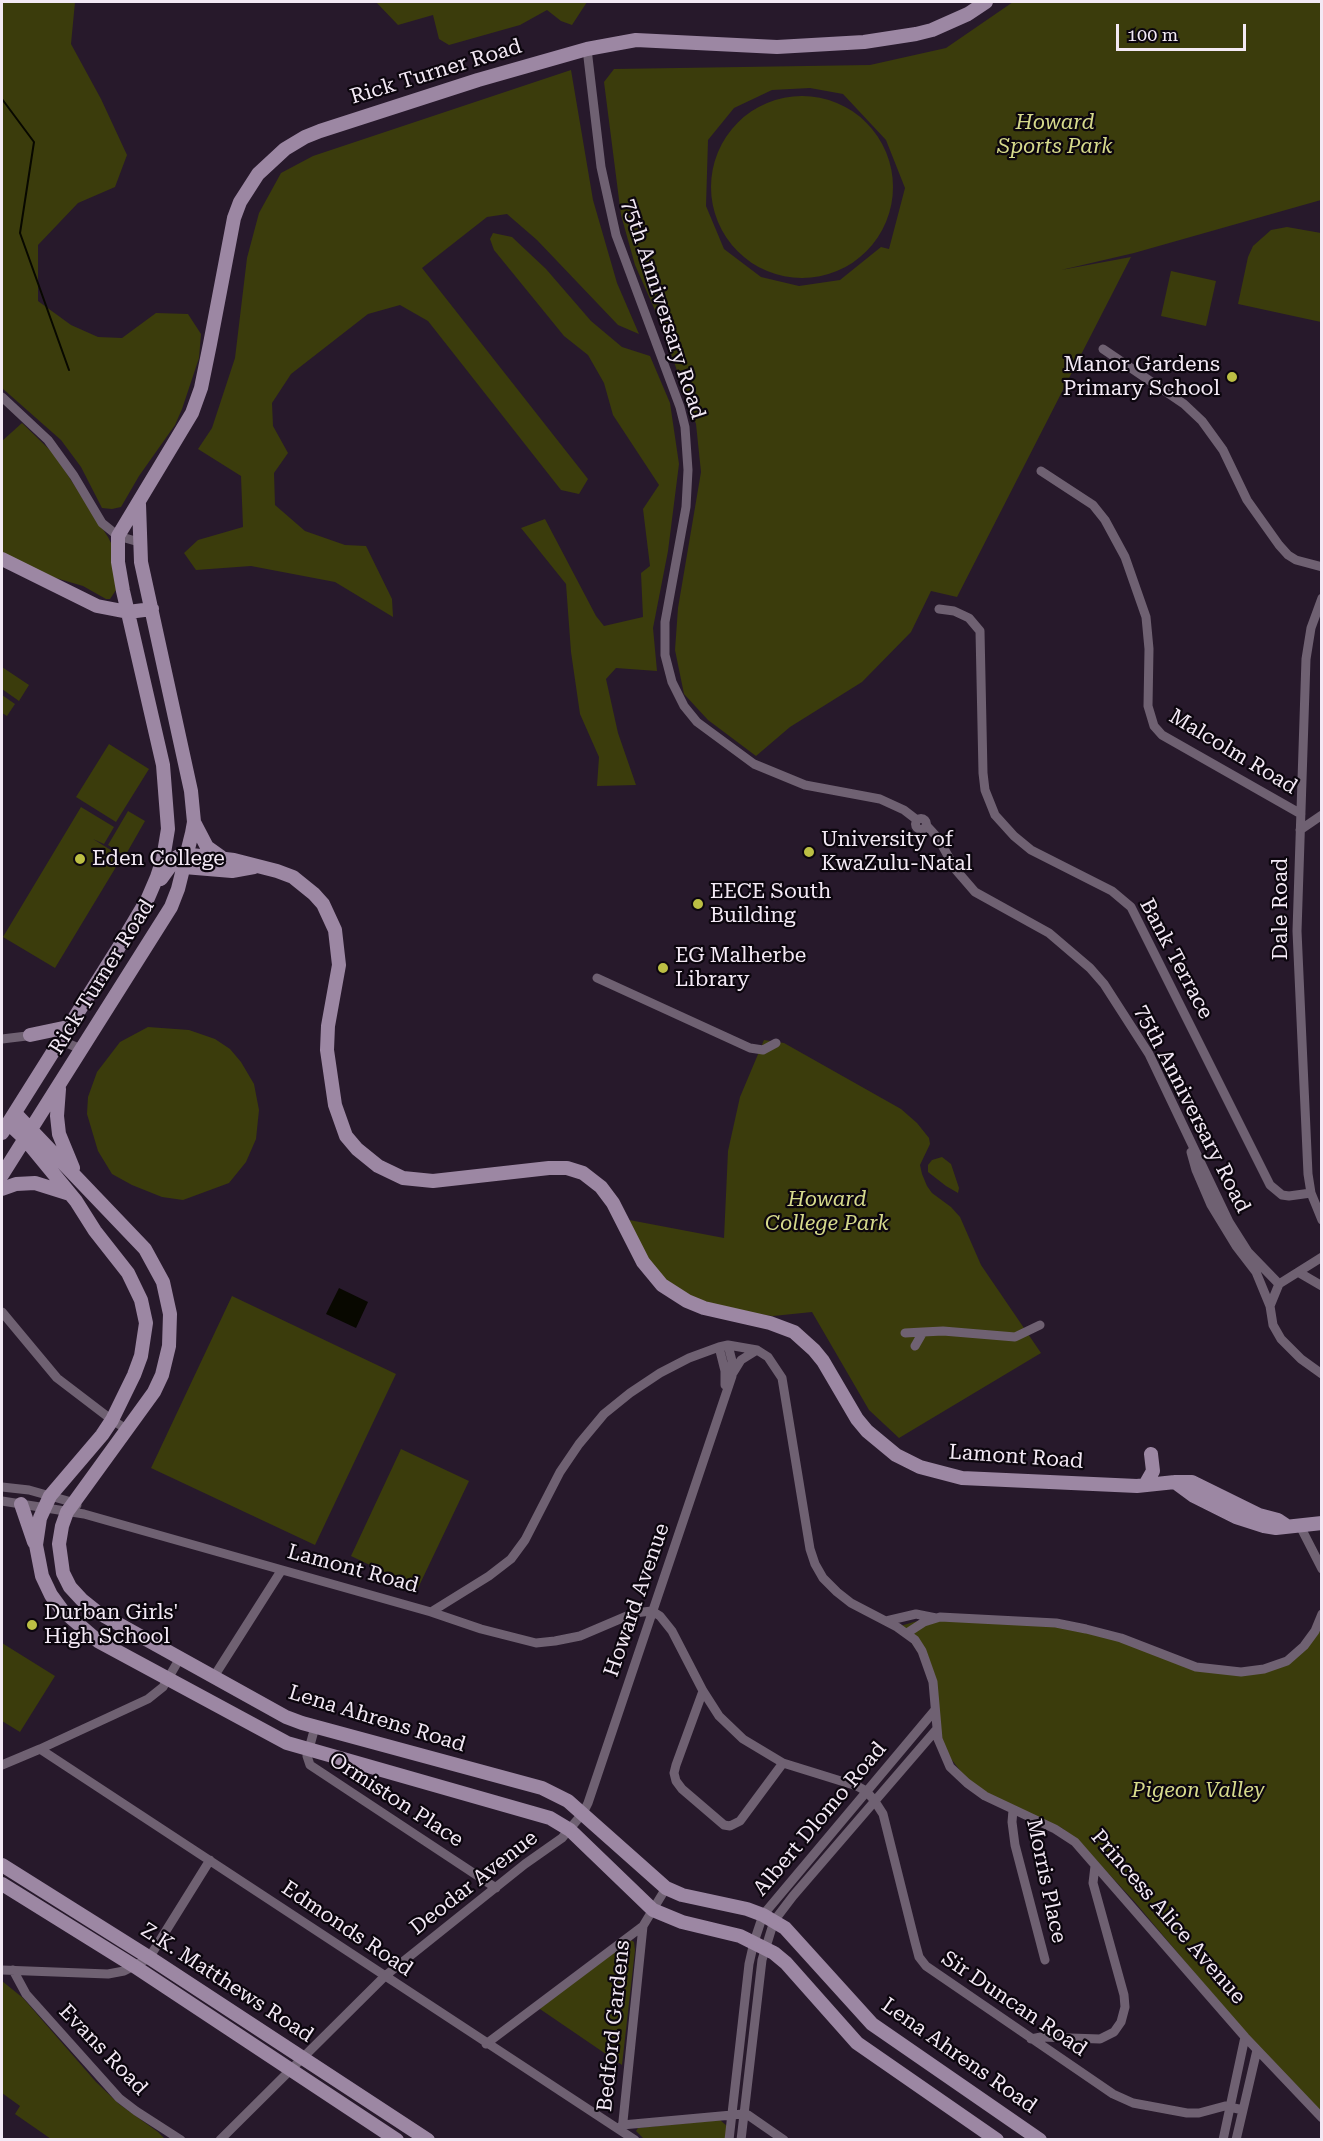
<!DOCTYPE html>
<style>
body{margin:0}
#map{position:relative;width:1323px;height:2141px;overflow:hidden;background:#27192b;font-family:"Roboto Serif",serif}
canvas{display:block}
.frame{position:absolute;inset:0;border:3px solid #f3e9f5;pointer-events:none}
.scale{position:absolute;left:1116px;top:24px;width:130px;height:27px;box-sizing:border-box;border:3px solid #f3e9f5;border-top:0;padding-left:8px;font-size:18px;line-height:21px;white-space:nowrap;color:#f3e9f5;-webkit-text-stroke:4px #0c060e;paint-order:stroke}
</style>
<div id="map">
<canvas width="1323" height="2141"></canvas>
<div class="frame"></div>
<div class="scale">100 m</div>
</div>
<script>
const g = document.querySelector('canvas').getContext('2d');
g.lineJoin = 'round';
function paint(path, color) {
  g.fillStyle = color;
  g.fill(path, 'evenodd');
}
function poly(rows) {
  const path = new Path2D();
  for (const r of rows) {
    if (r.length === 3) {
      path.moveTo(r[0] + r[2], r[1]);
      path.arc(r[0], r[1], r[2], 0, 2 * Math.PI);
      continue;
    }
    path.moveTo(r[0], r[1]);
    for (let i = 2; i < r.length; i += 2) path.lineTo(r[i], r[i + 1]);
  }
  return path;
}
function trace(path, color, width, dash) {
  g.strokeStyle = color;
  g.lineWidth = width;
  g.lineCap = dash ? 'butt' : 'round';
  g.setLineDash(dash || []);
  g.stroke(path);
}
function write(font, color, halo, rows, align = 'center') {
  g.font = font + ' "Roboto Serif",serif';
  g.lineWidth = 4.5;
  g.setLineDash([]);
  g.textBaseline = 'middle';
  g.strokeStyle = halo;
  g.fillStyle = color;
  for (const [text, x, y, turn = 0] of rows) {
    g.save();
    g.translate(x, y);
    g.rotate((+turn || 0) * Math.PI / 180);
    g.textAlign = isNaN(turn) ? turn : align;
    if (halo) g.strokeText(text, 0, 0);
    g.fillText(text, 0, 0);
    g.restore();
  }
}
paint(poly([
 [2,2,75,2,71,44,101,99,127,155,115,187,78,203,38,245,38,301,71,325,98,337,122,338,156,313,188,314,201,334,199,358,182,409,175,425,139,476,121,507,112,509,102,508,81,467,61,440,2,388],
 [376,2,587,2,572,25,561,21,547,10,520,25,449,45,439,39,433,15,398,25],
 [1013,2,1321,2,1321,200,1134,253,1061,270,1131,257,957,597,931,591,911,632,862,682,790,727,756,756,708,720,684,694,675,650,678,608,701,472,696,424,658,317,635,265,621,215,604,82,614,69,870,65,946,48],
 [810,88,843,94,886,140,905,188,889,249,881,247,840,280,799,286,761,277,724,249,706,206,708,140,734,108,772,90],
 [571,70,593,200,617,283,639,334,618,325,537,240,507,214,487,217,422,268,588,479,579,494,561,490,428,321,400,305,368,314,291,374,272,403,273,426,288,453,274,473,275,505,305,531,345,545,366,546,392,599,393,617,335,582,251,566,196,570,184,553,198,540,243,527,241,476,198,449,212,428,235,358,247,258,259,213,281,173,313,156],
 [802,187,91],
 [1287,227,1321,233,1321,322,1238,304,1248,257,1253,246,1271,230],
 [493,233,512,237,546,269,591,321,622,347,650,356,670,403,679,464,668,551,653,628,657,671,616,668,606,679,618,733,636,785,597,786,599,757,580,714,571,652,566,584,521,528,545,519,596,616,604,626,643,617,641,573,650,566,643,509,659,485,613,415,604,383,588,355,564,336,494,250,490,239],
 [1171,271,1216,281,1206,326,1161,316],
 [22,423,54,454,108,537,113,547,116,590,110,599,106,599,83,586,49,576,2,554,2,441],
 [2,667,29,685,19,701,2,689],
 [2,695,15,704,7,716,2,713],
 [109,744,149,769,116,822,76,797],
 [81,807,114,827,104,844,93,839,122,857,55,968,3,937],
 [128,811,145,821,125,856,108,845],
 [148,1027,189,1030,215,1039,230,1049,241,1062,254,1084,259,1110,256,1139,246,1162,229,1183,183,1200,162,1197,132,1185,112,1174,98,1151,87,1114,88,1097,97,1072,120,1042],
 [764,1040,784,1043,901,1109,917,1123,929,1138,930,1144,920,1165,922,1174,927,1186,932,1193,951,1207,960,1217,981,1265,1041,1353,899,1438,869,1410,812,1312,773,1316,720,1309,688,1296,663,1279,635,1242,624,1219,724,1238,728,1151,740,1097],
 [942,1157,951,1164,959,1188,958,1193,946,1186,928,1172,928,1165,932,1160],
 [232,1296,396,1374,315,1545,151,1468],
 [401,1449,469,1481,418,1588,351,1556],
 [1321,1602,1321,2114,1246,2034,1134,1901,1083,1846,1062,1828,1010,1807,969,1782,948,1755,936,1730,930,1670,900,1626,935,1616,1100,1631,1177,1662,1225,1670,1274,1664,1288,1656,1304,1644,1320,1612],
 [2,1643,55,1676,20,1732,2,1721],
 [631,1940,634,1942,635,1950,622,2065,537,2007],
 [2,1981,23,1998,96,2082,119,2104,158,2132,165,2139,51,2139,15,2114,20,2106,2,2093],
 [720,2120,727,2126,726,2139,644,2139,636,2131,638,2128]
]), '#3b3c0c');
paint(poly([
 [339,1288,368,1302,356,1328,326,1314]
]), '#080800');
trace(poly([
 [2,99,34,142,20,233,69,370]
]), '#080800', 2);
trace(poly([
 [587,49,601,167,616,235,680,407,685,427,688,470,686,507,665,622,665,655,672,682,684,706,697,722,754,764,805,785,880,799,904,810,917,820],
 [1103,349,1184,404,1202,421,1223,450,1247,500,1279,545,1288,555,1296,560,1322,567],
 [2,397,48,440,74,476,102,523,118,536,139,542],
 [1041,471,1093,505,1105,520,1125,557,1146,617,1149,649,1148,706,1154,726,1162,735,1301,814],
 [1322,598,1311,628,1306,659,1297,931,1308,1174,1311,1193,1322,1220],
 [939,609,954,611,969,618,980,631,983,773,985,790,995,815,1014,836,1031,850,1112,891,1131,907,1270,1185,1282,1195,1289,1196,1311,1193],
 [921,824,5.5],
 [926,825,938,838,956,870,975,892,1049,933,1090,968,1104,984,1149,1054,1229,1222,1248,1252,1279,1284],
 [1300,830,1322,815],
 [597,978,750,1048,763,1050,776,1043],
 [2,1039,35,1035],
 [57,1039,81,1049],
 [1191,1152,1196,1170,1211,1205,1236,1246,1256,1272,1270,1306],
 [1322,1257,1279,1284,1270,1306,1273,1325,1281,1339,1301,1359,1322,1374],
 [1298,1272,1322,1286],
 [2,1312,57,1378,112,1420,128,1430],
 [905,1333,923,1332],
 [915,1346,923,1332,943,1331,1015,1337,1040,1325],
 [719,1347,725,1371,725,1385],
 [733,1373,741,1360,757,1350],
 [2,1487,29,1490,75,1503,77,1505],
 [2,1501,84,1514,431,1612,489,1576,511,1559,525,1540,560,1472,579,1444,604,1414,630,1393,660,1373,689,1358,719,1347,728,1345,757,1350,768,1357,782,1378,810,1549,815,1564,823,1578,837,1592,851,1603,897,1627,915,1640,922,1651,933,1682,938,1739,950,1767,967,1783,985,1796,1055,1829,1075,1842,1245,2037,1322,2118],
 [1300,1526,1322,1569],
 [431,1612,481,1629,536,1643,555,1641,580,1636,634,1613,652,1611,660,1616,672,1631,703,1691,719,1716,743,1739,783,1763,857,1786,866,1791,874,1800,883,1814,915,1942,919,1957,926,1966,1113,2094,1133,2103,1187,2113,1199,2113,1225,2106,1243,2110],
 [886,1621,916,1614,936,1618],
 [907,1633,924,1622,940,1617,1056,1623,1086,1629,1121,1638,1196,1667,1241,1672,1264,1669,1287,1661,1304,1646,1315,1631,1322,1614],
 [213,1678,281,1571],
 [703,1691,676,1765,674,1773,676,1781,682,1789,724,1825,730,1826,740,1821,783,1763],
 [315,1727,307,1756,310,1765,496,1888],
 [40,1749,635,2140],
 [2,1765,40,1749,148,1699,163,1687,180,1658],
 [1013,1810,1012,1822,1015,1845,1045,1960],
 [2,1970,108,1974,124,1971,134,1966,149,1958,210,1860],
 [13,1970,26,1994,119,2098,136,2111,181,2140],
 [1031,2039,1041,2037,1100,2039,1114,2032,1121,2022,1125,2007,1124,1995,1093,1883,1095,1866],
 [486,2044,643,1926,666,1888],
 [622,2125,743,2114,748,2115,784,2140],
 [622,2131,643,1926],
 [220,2140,385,1976,525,1864,562,1838,583,1813,588,1803,732,1376,732,1361,728,1345],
 [729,2140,749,1964,754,1942,763,1915,935,1710],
 [741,2140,762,1960,774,1921,793,1896,936,1730],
 [1223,2140,1245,2037],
 [1236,2140,1257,2050]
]), '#6f6172', 9);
trace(poly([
 [2,559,97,606,128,612,152,609],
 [195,824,207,847,221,857],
 [180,862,184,867,232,871,254,867],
 [161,879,177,857,183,854,234,860,277,871,293,877,314,894,323,904,335,930,339,965,328,1026,327,1050,335,1105,346,1136,357,1149,378,1166,403,1178,433,1181,549,1168,567,1168,583,1173,601,1187,613,1203,643,1262,662,1285,687,1301,704,1308,770,1323,794,1332,814,1350,823,1361,857,1419,867,1431,896,1455,920,1467,962,1478,1137,1486,1175,1482,1192,1482,1259,1515,1278,1520,1287,1526],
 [30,1035,68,1027],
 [59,1089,57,1116,59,1134,73,1168],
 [15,1113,145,1249,163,1282,170,1314,169,1346,162,1375,154,1392,67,1512,62,1526,59,1544,63,1573,70,1587,82,1600,97,1612,286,1717,302,1723,542,1788,568,1801,666,1888,682,1895,747,1909,763,1915,785,1928,872,2024,1040,2140],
 [8,1123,25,1139,76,1201,95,1231,128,1273,141,1300,146,1323,141,1356,134,1375,112,1420,102,1435,50,1496,40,1518,36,1545,42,1576,51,1595,62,1610,98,1641,287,1743,550,1818,570,1830,653,1910,682,1922,740,1936,774,1953,786,1963,857,2043,997,2140],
 [2,1133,119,947,148,898,157,877,163,859,168,829,163,765,123,591,118,562,118,536,192,413,201,388,210,344,234,218,240,202,258,174,285,149,305,137,320,131,478,80,587,49,636,40,777,47,864,42,916,34,932,30,968,14,986,2],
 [2,1175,171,907,178,889,192,833,194,822,191,791,141,562,139,504],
 [2,1189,16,1184,35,1183,70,1194],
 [1175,1482,1194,1496,1236,1517,1264,1526,1276,1528,1322,1523],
 [1145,1485,1153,1471,1151,1454],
 [21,1504,34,1542],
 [2,1865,150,1958,428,2140],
 [2,1884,134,1966,397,2140]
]), '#9c87a3', 14);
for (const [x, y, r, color] of [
 [1232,377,6,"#bcbf44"],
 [809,852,6,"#bcbf44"],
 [80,859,6,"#bcbf44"],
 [698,904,6,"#bcbf44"],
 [663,968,6,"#bcbf44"],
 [32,1625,6,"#bcbf44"]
]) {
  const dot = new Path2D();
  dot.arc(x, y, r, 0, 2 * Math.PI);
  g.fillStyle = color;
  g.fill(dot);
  trace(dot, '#0c060e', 2);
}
write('21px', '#f3e9f5', '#0c060e', [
 ["Rick Turner Road",436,72,-17],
 ["75th Anniversary Road",663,309,72],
 ["Malcolm Road",1233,752,31],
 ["Dale Road",1281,909,-90],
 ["Bank Terrace",1176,959,62],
 ["Rick Turner Road",102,977,-58],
 ["75th Anniversary Road",1192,1109,63],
 ["Lamont Road",1016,1457,4],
 ["Lamont Road",353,1569,15],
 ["Howard Avenue",637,1600,-71],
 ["Lena Ahrens Road",377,1719,17],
 ["Ormiston Place",396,1800,33],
 ["Albert Dlomo Road",820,1819,-50],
 ["Morris Place",1046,1881,78],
 ["Deodar Avenue",474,1883,-38],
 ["Princess Alice Avenue",1168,1917,49],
 ["Edmonds Road",347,1929,34],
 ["Z.K. Matthews Road",227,1983,33],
 ["Sir Duncan Road",1014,2004,34],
 ["Bedford Gardens",614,2026,-84],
 ["Evans Road",103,2050,46],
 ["Lena Ahrens Road",959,2056,35]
]);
write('italic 21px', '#d6da8c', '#0c060e', [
 ["Howard",1055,123],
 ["Sports Park",1055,147],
 ["Howard",827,1200],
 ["College Park",827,1224],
 ["Pigeon Valley",1198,1791]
]);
write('21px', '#f3e9f5', '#0c060e', [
 ["Manor Gardens",1220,365,"right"],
 ["Primary School",1220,389,"right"],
 ["University of",821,840],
 ["KwaZulu-Natal",821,864],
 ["Eden College",92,859],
 ["EECE South",710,892],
 ["Building",710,916],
 ["EG Malherbe",675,956],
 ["Library",675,980],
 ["Durban Girls'",44,1613],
 ["High School",44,1637]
], 'left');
</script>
